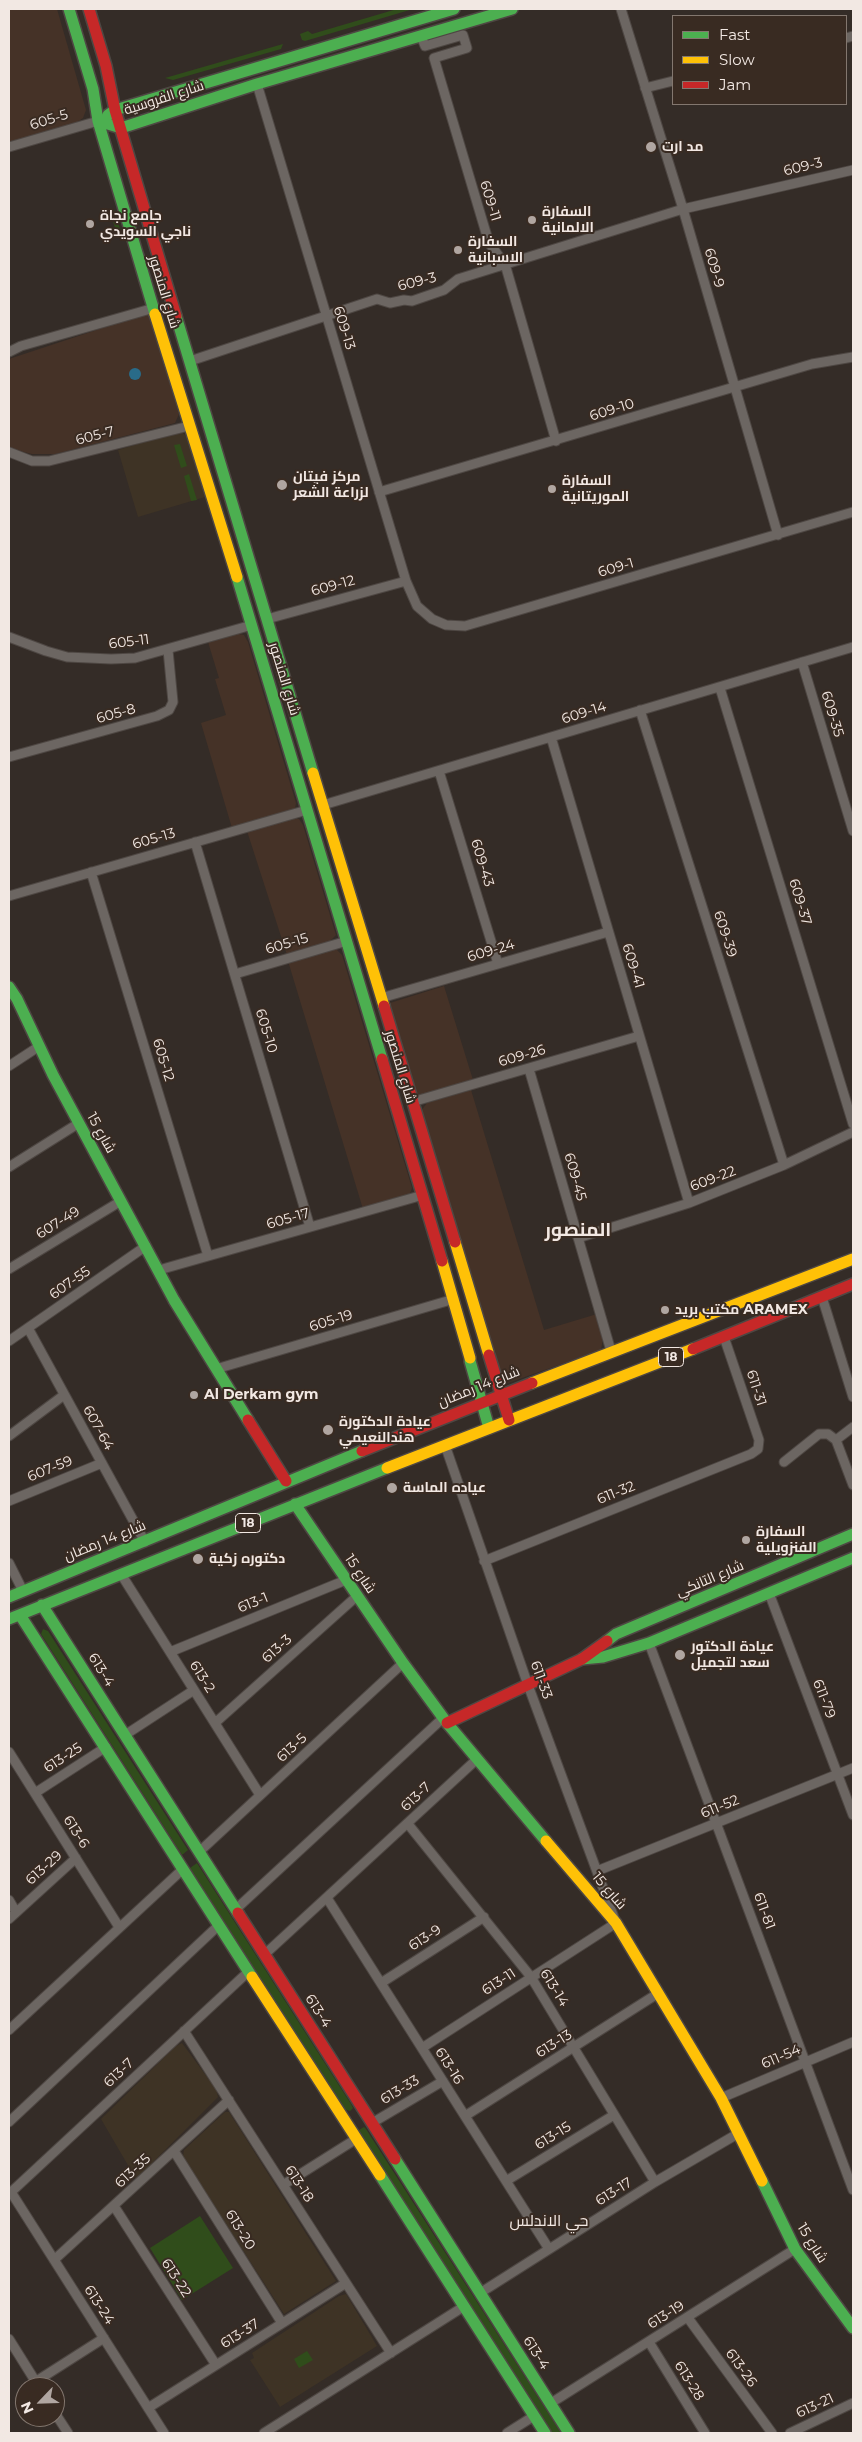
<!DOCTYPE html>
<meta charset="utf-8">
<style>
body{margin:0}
#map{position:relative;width:862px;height:2442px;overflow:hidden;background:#342c27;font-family:Montserrat,sans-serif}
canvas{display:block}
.frame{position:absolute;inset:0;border:10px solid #f2e8e3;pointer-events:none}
.legend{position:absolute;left:672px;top:15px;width:175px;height:90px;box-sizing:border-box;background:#392b22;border:1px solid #83776f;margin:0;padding:6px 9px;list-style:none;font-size:15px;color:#f2e8e3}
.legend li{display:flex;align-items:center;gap:10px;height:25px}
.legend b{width:25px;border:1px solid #83776f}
.north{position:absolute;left:15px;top:2377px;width:50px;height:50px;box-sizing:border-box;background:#392b22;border:1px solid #83776f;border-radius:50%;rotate:246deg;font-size:14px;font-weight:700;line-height:20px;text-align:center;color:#f2e8e3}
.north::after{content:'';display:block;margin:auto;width:18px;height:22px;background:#b0a6a1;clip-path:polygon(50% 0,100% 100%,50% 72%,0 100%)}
</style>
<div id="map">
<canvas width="862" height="2442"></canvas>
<div class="frame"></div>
<ul class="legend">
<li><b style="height:6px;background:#4caf50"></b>Fast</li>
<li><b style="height:6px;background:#ffc107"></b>Slow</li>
<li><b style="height:6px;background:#c62828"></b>Jam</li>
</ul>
<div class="north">N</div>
</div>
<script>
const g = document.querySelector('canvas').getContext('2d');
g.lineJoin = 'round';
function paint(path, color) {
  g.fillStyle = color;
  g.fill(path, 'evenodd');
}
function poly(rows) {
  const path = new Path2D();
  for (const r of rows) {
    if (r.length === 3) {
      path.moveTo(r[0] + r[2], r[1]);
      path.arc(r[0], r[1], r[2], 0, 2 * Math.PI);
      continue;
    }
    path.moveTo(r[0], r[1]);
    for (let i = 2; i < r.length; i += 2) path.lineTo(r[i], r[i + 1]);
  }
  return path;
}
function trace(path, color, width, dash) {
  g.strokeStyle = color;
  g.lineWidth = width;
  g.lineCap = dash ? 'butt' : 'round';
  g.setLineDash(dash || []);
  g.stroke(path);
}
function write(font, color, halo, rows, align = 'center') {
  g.font = font + ' Montserrat,Cairo,sans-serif';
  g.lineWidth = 4;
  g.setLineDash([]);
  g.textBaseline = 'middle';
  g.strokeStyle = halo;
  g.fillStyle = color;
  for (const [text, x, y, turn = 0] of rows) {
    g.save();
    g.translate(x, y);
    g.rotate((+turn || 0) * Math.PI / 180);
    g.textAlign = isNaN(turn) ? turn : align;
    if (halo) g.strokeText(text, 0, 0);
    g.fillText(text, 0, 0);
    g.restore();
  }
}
paint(poly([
 [9,9,57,9,86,110,83,118,76,123,9,142],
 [145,314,149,316,179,414,175,423,55,454,32,454,9,448,9,359],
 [235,633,244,635,248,642,296,803,295,808,290,812,232,828,201,723,226,715,215,679,219,678,208,642],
 [294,818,299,819,303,825,336,935,328,943,287,955,247,831],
 [331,948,336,949,342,955,412,1188,409,1196,363,1209,288,961],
 [444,986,473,1080,419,1095,415,1092,390,1007,390,1003],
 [471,1090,544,1330,597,1314,603,1338,601,1350,508,1383,501,1379,421,1111,427,1103]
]), '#453227');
paint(poly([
 [181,431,187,437,205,497,138,517,118,450],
 [182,2043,216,2089,218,2097,136,2179,101,2119,176,2046],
 [225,2112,229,2112,336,2281,284,2314,183,2157,184,2150],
 [346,2294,377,2346,280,2407,250,2360,254,2358,252,2353,339,2296]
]), '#3e3325');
paint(poly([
 [397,9,413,9,305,41,302,40,300,34,308,31,312,34],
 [283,44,281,49,173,80,165,78],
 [114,210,121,232,117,235,110,211],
 [180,444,187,466,181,468,174,445],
 [189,474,197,500,191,501,184,476],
 [43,1629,48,1631,188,1850,182,1855,41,1634],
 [197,1863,351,2104,353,2108,350,2111,344,2109,190,1868],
 [364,2127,366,2129,561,2433,551,2433,359,2133,359,2130],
 [200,2216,233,2268,182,2300,150,2248],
 [307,2351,313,2360,299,2368,294,2359]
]), '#304d1b');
paint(poly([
 [135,374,6]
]), '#296b89');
const street = poly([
 [621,9,683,209,778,535],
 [421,36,425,46,463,35,467,48,434,58,489,243,505,264,556,441],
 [846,38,853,36],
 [257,84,406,581,417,606,432,619,446,625,465,626,853,512],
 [645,88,673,81],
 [9,147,98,121],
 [9,352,21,346,154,308],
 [190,361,377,299,390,303,404,300,412,301,444,290,458,279,683,209,853,170],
 [9,452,32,461,49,461,189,426],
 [379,492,812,364,853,357],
 [267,619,406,581],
 [9,637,46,651,67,657,111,659,135,658,252,625],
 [802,662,853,831],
 [720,688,853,1124],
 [640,710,784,1165],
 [551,737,689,1203],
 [9,757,157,716,169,710,173,702,168,650],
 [439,771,498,964],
 [323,805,853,647],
 [195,842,310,1227],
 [91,872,208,1256],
 [9,896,307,810],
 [235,974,347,941],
 [381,998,608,932],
 [9,1066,38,1047],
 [529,1069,611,1351],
 [412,1102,639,1036],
 [9,1167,79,1123],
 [578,1238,689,1203,784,1165,853,1132],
 [9,1269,121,1201],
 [159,1270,423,1195],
 [822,1297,853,1397],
 [28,1328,145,1542],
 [9,1341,146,1246],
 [216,1369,454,1299],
 [9,1436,64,1395],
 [836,1440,853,1427],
 [784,1462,819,1434,828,1434,836,1440,853,1485],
 [9,1501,102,1463],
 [484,1561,751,1454,758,1449,759,1440,724,1337],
 [9,1563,23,1591],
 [121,1574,260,1795],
 [769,1593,853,1815],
 [649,1643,853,2190],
 [170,1652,346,1580],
 [215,1723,357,1596],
 [125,1735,194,1690],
 [9,1752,119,1927],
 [35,1793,106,1747],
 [408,1824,531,1977,655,2182],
 [199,1852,403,1663],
 [597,1871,853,1768],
 [327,1898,549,2249],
 [9,1900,16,1912],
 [235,1910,443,1718],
 [9,1919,76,1858],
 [264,1955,476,1760],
 [381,1983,484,1917],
 [9,2030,183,1869],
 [184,2031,391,2353],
 [422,2048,616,1923,528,1685,445,1445],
 [721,2098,853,2042],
 [465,2116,657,1994],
 [9,2122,219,1925],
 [372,2123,443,2081],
 [174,2151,282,2323],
 [506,2181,614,2115],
 [283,2185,356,2139],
 [11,2192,164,2433],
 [9,2194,248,1972],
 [114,2206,216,2365],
 [54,2260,229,2100],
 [480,2293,655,2182,739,2133],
 [688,2318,772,2433],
 [9,2339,39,2387],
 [649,2342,705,2433],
 [35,2382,104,2338],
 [551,2403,795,2249],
 [148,2408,346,2283],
 [55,2413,68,2433],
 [264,2433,463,2307],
 [507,2433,534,2416],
 [790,2433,853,2403]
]);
const fast = poly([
 [69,9,93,89,98,121,155,314],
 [108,115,115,110,454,9],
 [98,121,121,128,257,84,512,9],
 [176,316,313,773],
 [237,577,382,1059],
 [9,987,17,999,53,1075,174,1300,248,1420],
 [470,1361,489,1428],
 [295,1504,403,1663,447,1723,546,1841],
 [9,1597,362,1451],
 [42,1605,238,1913],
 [20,1615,252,1977],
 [9,1619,387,1468],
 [607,1641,616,1634,853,1534],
 [582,1659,603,1657,649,1643,853,1558],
 [395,2159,569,2433],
 [380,2175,545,2433],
 [762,2181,795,2249,853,2328]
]);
const slow = poly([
 [155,314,237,577],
 [313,773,384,1006],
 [455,1242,488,1352],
 [442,1261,470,1358],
 [532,1383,853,1259],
 [387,1468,693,1349],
 [546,1841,616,1923,721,2098,762,2181],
 [252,1977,380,2175]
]);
const jam = poly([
 [89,9,106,66,115,110,176,316],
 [384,1006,455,1242],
 [382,1059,442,1261],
 [693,1349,853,1284],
 [489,1355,509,1420],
 [248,1420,286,1481],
 [362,1451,532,1383],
 [447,1723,582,1659,607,1641],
 [238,1913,395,2159]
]);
trace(street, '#4e4743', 11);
trace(fast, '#4e4743', 14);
trace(slow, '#4e4743', 14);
trace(jam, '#4e4743', 14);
trace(street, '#6c6662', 9);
trace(fast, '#4caf50', 11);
trace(slow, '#ffc107', 11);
trace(jam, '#c62828', 11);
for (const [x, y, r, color] of [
 [651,147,6,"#b0a6a1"],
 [532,220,5,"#b0a6a1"],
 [90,224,5,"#b0a6a1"],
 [458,250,5,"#b0a6a1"],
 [282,485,6,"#b0a6a1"],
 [552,489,5,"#b0a6a1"],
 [665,1310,5,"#b0a6a1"],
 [194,1395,5,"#b0a6a1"],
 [328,1430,6,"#b0a6a1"],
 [392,1488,6,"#b0a6a1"],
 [746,1540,5,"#b0a6a1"],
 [198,1559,6,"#b0a6a1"],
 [680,1655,6,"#b0a6a1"]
]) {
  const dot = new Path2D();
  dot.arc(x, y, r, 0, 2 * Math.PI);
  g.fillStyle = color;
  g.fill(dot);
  trace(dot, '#392b22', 2);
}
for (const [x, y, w] of [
 [671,1357,25],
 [248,1523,25]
]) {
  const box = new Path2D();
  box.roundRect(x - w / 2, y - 9.5, w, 19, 4);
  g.fillStyle = '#392b22';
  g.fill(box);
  trace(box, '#f2e8e3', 1);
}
write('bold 12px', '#f2e8e3', null, [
 ["18",671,1357],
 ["18",248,1523]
]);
write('14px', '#f2e8e3', '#392b22', [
 ["شارع الفروسية",164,98,-18],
 ["605-5",49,120,-17],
 ["609-3",803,167,-13],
 ["609-11",490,201,73],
 ["609-9",714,268,74],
 ["609-3",417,282,-14],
 ["شارع المنصور",164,292,73],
 ["609-13",344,328,73],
 ["609-10",612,410,-17],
 ["605-7",95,436,-14],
 ["609-1",616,568,-16],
 ["609-12",333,586,-15],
 ["605-11",129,642,-7],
 ["شارع المنصور",284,679,73],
 ["609-14",584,713,-17],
 ["605-8",116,714,-15],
 ["609-35",832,714,73],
 ["605-13",154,839,-16],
 ["609-43",482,863,73],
 ["609-37",800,902,73],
 ["609-39",725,934,72],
 ["605-15",287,944,-16],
 ["609-24",491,951,-16],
 ["609-41",633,966,73],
 ["605-10",266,1031,73],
 ["609-26",522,1056,-16],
 ["605-12",163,1060,73],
 ["شارع المنصور",400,1067,73],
 ["شارع 15",101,1133,61],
 ["609-45",575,1177,74],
 ["609-22",713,1179,-21],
 ["605-17",288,1219,-16],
 ["607-49",58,1223,-32],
 ["607-55",70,1283,-35],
 ["605-19",331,1321,-17],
 ["شارع 14 رمضان",479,1387,-22],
 ["611-31",756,1388,72],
 ["607-64",98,1428,61],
 ["607-59",50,1469,-22],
 ["611-32",616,1493,-22],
 ["شارع 14 رمضان",105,1541,-22],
 ["شارع 15",360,1574,56],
 ["شارع التانكي",710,1579,-23],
 ["613-1",253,1603,-22],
 ["613-3",277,1649,-42],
 ["613-4",101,1670,58],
 ["613-2",202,1677,58],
 ["611-33",541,1680,70],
 ["611-79",824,1699,69],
 ["613-5",292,1748,-43],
 ["613-25",63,1758,-33],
 ["613-7",416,1797,-43],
 ["611-52",720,1807,-22],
 ["613-6",76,1832,58],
 ["613-29",44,1868,-42],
 ["شارع 15",609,1891,49],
 ["611-81",764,1911,70],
 ["613-9",425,1938,-33],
 ["613-11",499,1982,-33],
 ["613-14",554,1988,58],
 ["613-4",318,2011,57],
 ["613-13",554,2044,-32],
 ["611-54",781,2057,-23],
 ["613-16",449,2066,58],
 ["613-7",119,2073,-43],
 ["613-33",400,2090,-31],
 ["613-15",553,2136,-32],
 ["613-35",133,2171,-43],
 ["613-18",299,2184,57],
 ["613-17",614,2192,-32],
 ["613-20",240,2230,58],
 ["شارع 15",812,2243,58],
 ["613-22",176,2278,57],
 ["613-24",99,2305,57],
 ["613-19",666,2315,-32],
 ["613-37",240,2334,-32],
 ["613-4",536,2353,57],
 ["613-26",741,2368,54],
 ["613-28",689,2381,58],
 ["613-21",815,2406,-25]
]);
write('bold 14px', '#f2e8e3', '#392b22', [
 ["مد ارت",662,147],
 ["السفارة",542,212],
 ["الالمانية",542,228],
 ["جامع نجاة",100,216],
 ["ناجي السويدي",100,232],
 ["السفارة",468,242],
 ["الاسبانية",468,258],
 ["مركز فيتان",293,477],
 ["لزراعة الشعر",293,493],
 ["السفارة",562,481],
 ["الموريتانية",562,497],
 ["مكتب بريد ARAMEX",675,1310],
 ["Al Derkam gym",204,1395],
 ["عيادة الدكتورة",339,1422],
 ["هندالنعيمي",339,1438],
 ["عياده الماسة",403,1488],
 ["السفارة",756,1532],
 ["الفنزويلية",756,1548],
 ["دكتوره زكية",209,1559],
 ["عيادة الدكتور",691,1647],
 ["سعد لتجميل",691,1663]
], 'left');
write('16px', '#f2e8e3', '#392b22', [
 ["حي الاندلس",549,2221]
]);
write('bold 19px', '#f2e8e3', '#392b22', [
 ["المنصور",578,1230]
]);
</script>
